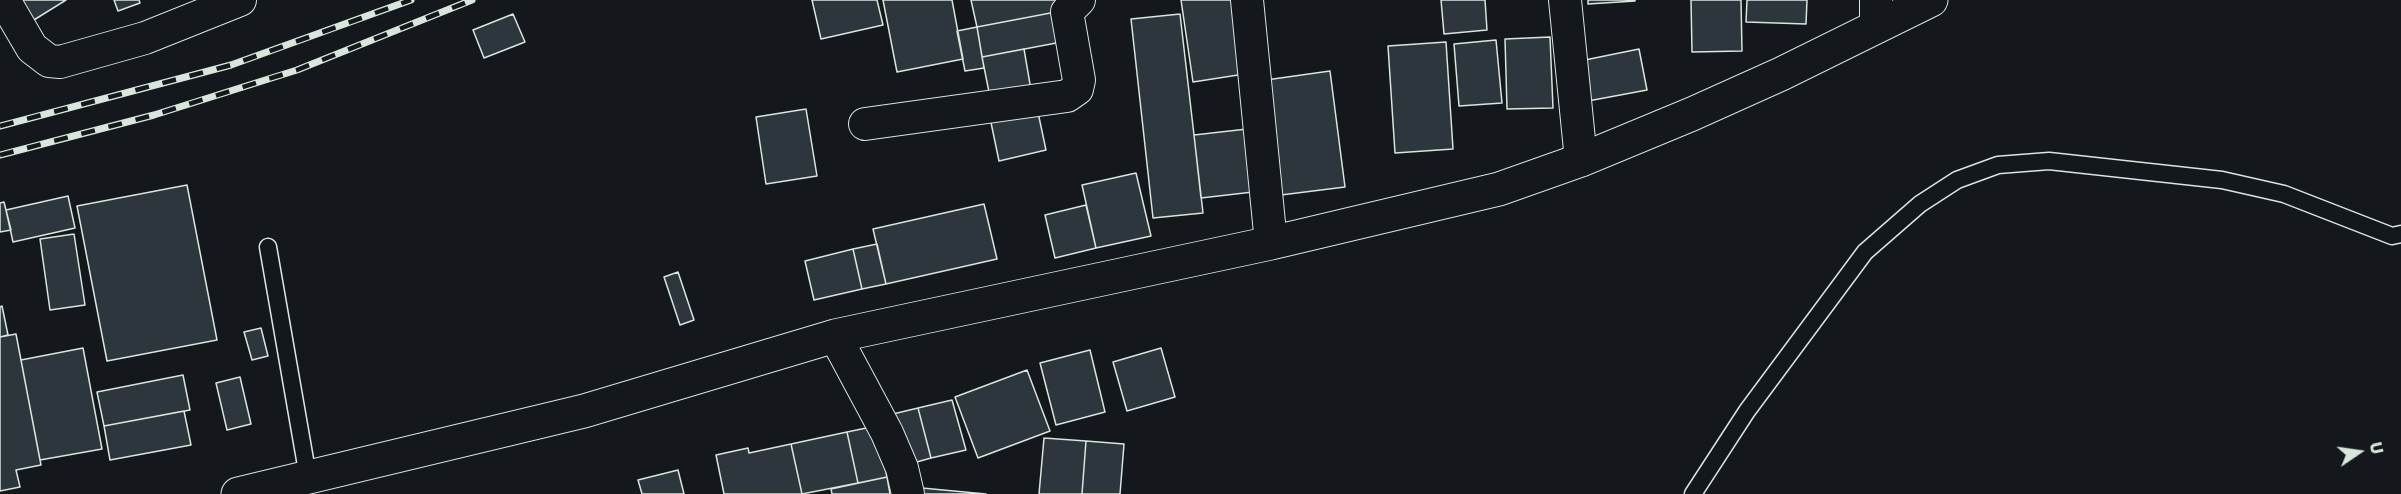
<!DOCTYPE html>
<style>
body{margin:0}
#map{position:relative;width:2401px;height:494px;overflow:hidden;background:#14181c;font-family:"Golos Text",sans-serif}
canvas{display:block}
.north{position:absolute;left:2329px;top:422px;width:60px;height:60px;-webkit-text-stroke:4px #14181c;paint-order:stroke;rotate:77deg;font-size:16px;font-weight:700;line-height:24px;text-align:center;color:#d8e6dc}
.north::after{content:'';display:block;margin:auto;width:21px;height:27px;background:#d8e6dc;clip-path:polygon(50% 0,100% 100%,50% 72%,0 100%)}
</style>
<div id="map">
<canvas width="2401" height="494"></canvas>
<div class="north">U</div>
</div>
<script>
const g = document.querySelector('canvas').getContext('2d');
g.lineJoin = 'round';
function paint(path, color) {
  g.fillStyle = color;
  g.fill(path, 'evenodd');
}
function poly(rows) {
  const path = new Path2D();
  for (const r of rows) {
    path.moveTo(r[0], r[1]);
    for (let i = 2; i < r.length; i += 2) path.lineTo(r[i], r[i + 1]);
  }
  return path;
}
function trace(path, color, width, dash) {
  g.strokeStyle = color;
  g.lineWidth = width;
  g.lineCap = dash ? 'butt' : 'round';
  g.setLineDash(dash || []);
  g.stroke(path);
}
const building = poly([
 [15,0,66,0,29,23,15,0],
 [114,0,139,0,140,3,118,11,114,0],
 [812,0,877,0,883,25,821,39,812,0],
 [883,0,952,0,963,59,897,72,883,0],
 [971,0,1059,0,1061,11,977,27,971,0],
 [1181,0,1241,0,1251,73,1193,82,1181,0],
 [1441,0,1485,0,1487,30,1444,34,1441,0],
 [1588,0,1635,0,1635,1,1588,4,1588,0],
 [1691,0,1741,0,1742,51,1692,52,1691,0],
 [1747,0,1807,0,1806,24,1746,22,1747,0],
 [1061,11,1067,41,982,57,977,27,1061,11],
 [513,14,525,42,484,58,473,30,513,14],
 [1180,14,1203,213,1153,218,1131,19,1180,14],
 [977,27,984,68,965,71,957,31,977,27],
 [1550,37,1553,108,1507,109,1505,39,1550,37],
 [1496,40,1502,103,1459,106,1454,44,1496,40],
 [1446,42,1453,149,1395,153,1388,46,1446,42],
 [1024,49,1031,90,990,97,982,57,1024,49],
 [1639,49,1647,90,1588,101,1580,61,1639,49],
 [1330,71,1345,187,1281,195,1266,80,1330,71],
 [1036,103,1046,150,999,161,989,113,1036,103],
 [806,109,817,176,766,184,756,117,806,109],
 [1247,129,1253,192,1201,198,1194,135,1247,129],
 [1136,173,1151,236,1096,248,1082,185,1136,173],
 [187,185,217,340,107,361,77,206,187,185],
 [68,196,75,228,13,242,6,210,68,196],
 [4,202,11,230,0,232,0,203,4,202],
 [984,204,997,259,886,284,873,229,984,204],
 [1086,205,1096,248,1055,258,1045,215,1086,205],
 [74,234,85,305,50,310,40,239,74,234],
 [877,244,886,284,862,289,853,249,877,244],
 [853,249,862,289,814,300,805,261,853,249],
 [678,272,694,320,680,325,664,277,678,272],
 [2,306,8,335,0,337,0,307,2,306],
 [261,328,268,356,252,360,244,332,261,328],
 [16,334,41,465,16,470,20,487,0,491,0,337,16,334],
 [83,348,102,449,40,460,21,360,83,348],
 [1161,348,1175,397,1127,411,1113,362,1161,348],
 [1090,350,1105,412,1056,425,1040,363,1090,350],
 [1027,370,1050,431,978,458,955,397,1027,370],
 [183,375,190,410,104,426,97,392,183,375],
 [240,377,251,424,227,430,216,383,240,377],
 [952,400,966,450,931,458,918,408,952,400],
 [918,408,931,458,906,465,893,414,918,408],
 [184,411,191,445,110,460,104,426,184,411],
 [876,426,887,477,858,483,847,432,876,426],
 [847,432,858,483,802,494,791,444,847,432],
 [1044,438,1086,441,1082,494,1039,494,1044,438],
 [1086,441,1124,444,1120,494,1082,494,1086,441],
 [791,444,802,494,724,494,716,455,748,448,749,453,791,444],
 [678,470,684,494,642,494,638,480,678,470],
 [887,477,890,494,832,494,831,489,887,477],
 [922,488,986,494,921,494,922,488]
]);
paint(building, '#2c363c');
trace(building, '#d8e6dc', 1.5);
const lane = poly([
 [268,247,308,477],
 [1693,494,1747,411,1865,252,1920,204,1957,180,1998,165,2049,161,2222,180,2284,194,2392,236,2401,234]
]);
const street = poly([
 [4,0,32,48,49,61,60,62,145,38,240,0],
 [1247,0,1271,243],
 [1565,0,1581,160],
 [1876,27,1876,0],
 [865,124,1067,96,1077,89,1079,80,1067,12,1079,0],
 [835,336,887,433,902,468,908,494]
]);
const secondary = poly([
 [238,494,584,411,835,336,1271,243,1499,189,1581,160,1692,114,1781,74,1931,0]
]);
trace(lane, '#d8e6dc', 19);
trace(street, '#d8e6dc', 34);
trace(secondary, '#d8e6dc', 35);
trace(lane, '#14181c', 16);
trace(street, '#14181c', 32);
trace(secondary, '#14181c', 33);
const rail = poly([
 [0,126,231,65,411,0],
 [0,155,154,115,297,70,472,0]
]);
trace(rail, '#d8e6dc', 7);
trace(rail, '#14181c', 4.5, [14]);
</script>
